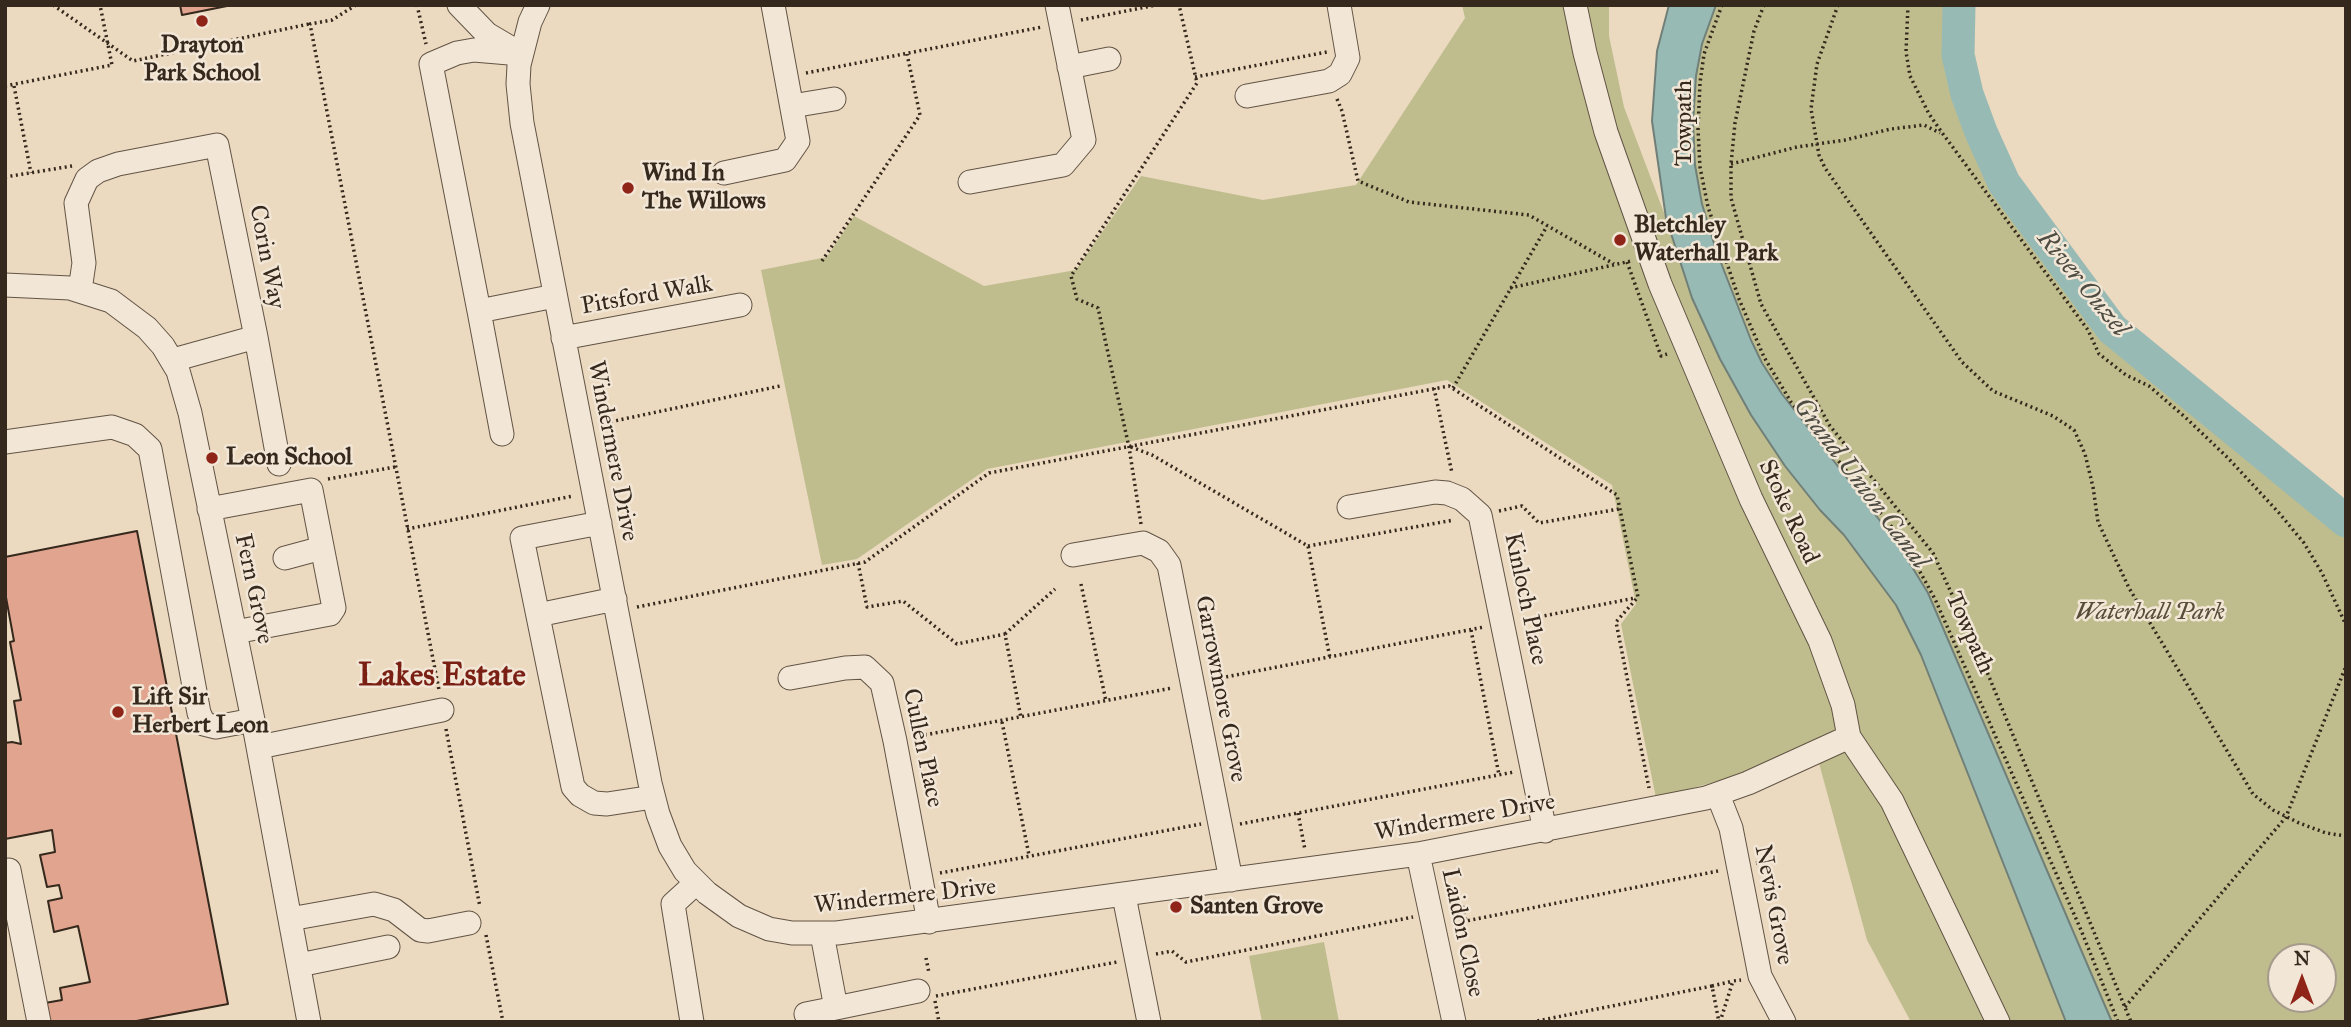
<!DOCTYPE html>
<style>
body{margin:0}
#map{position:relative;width:2351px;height:1027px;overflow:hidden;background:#ebd9c0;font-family:"IM FELL Great Primer",serif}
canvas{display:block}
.frame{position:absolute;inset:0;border:7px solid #35281c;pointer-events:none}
.north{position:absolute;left:2267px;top:943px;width:70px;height:70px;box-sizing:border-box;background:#f2e6d6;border:2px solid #a69a8c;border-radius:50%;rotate:0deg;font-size:19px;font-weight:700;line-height:28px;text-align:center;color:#35281c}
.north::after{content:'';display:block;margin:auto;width:24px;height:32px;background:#8f2418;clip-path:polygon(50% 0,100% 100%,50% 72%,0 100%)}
</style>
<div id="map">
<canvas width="2351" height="1027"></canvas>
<div class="frame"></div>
<div class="north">N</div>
</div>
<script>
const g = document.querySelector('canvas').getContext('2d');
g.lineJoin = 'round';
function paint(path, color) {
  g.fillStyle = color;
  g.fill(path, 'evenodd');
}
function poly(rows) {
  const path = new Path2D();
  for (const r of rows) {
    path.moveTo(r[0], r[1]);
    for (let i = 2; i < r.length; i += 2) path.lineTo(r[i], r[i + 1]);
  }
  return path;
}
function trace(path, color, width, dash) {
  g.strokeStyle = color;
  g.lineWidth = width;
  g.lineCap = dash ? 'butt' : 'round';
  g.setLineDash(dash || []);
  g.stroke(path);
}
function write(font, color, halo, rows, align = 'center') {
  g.font = font + ' "IM FELL Great Primer",serif';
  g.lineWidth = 5;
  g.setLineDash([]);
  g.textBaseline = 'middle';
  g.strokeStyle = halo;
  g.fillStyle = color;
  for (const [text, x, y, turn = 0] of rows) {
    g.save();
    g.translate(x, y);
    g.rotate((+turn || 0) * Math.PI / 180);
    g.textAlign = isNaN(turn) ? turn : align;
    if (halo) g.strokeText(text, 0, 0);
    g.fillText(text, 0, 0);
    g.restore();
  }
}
paint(poly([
 [1462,5,1609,5,1609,36,1624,107,1666,218,1692,298,1720,359,1751,415,1785,466,1820,510,1844,534,1896,605,1921,655,2066,1022,1911,1022,1867,940,1813,741,1733,777,1656,798,1621,624,1636,604,1612,485,1447,380,987,469,857,559,822,565,761,270,827,257,854,216,984,286,1076,270,1141,176,1263,200,1356,185,1465,18],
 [1716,5,1959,5,1958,55,1967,94,1981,132,2004,183,2112,329,2346,521,2346,1022,2112,1022,1928,593,1898,544,1782,394,1762,363,1735,300,1716,250,1702,204,1695,165,1693,123,1696,76,1702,44],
 [2281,957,2323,957,2323,999,2281,999],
 [1324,942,1339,1022,1262,1022,1249,956]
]), '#bfbd8d');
const water = poly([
 [1669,5,1716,5,1702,44,1696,76,1693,123,1695,165,1702,204,1716,250,1751,340,1762,363,1782,394,1898,544,1928,593,2112,1022,2066,1022,1921,655,1896,605,1844,535,1820,510,1785,466,1751,415,1720,359,1692,298,1666,218,1652,121,1657,51,1669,5]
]);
paint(water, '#98bab5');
trace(water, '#708078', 2);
trace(poly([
 [1959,5,1958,55,1967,94,1981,132,2004,183,2112,329,2346,521]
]), '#98bab5', 33);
const building = poly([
 [180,5,232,5,182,15,180,5],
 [137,531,228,1004,131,1022,49,1022,45,1003,62,1000,60,988,90,982,78,926,54,932,48,901,62,898,59,885,47,887,40,855,55,852,52,830,5,839,5,743,12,742,21,744,14,701,21,700,10,642,14,641,5,592,5,557,137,531]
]);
paint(building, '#e0a48f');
trace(building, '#35281c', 2);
const minor = poly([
 [459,5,487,34,521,54,474,50,457,53,431,64,479,311,555,296],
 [538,5,530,22,519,65,518,84,522,123,650,783,658,814,670,846,685,871,707,893,739,916,769,929,792,933,837,933,1418,854,1706,798,1748,783,1849,737],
 [1575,5,1585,53,1606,132,1660,284,1751,499,1820,641,1843,705,1849,737,1892,801,1998,1022],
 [1069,67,1109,59],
 [1247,96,1329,81,1340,74,1348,58,1339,5],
 [792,106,834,99],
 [724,173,785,160,798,141,773,5],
 [970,182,1063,165,1084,140,1057,5],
 [5,285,70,288,111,301,147,328,163,346,178,371,190,413,253,720,309,1022],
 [80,290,84,263,76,203,87,179,98,171,118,164,217,145,256,337,173,360],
 [479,311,502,434],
 [256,337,279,464],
 [563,338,740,305],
 [5,442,112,427,135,435,150,449,199,713,204,724,216,727,253,720],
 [1349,507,1435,492,1447,493,1462,499,1480,515,1545,831],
 [209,509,311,490,334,608,330,614,235,632],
 [600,523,522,538,573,787,580,795,594,803,607,804,653,797],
 [1073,555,1143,543,1159,551,1169,565,1231,880],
 [285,558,322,548],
 [538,615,615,599],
 [790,678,845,668,865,667,882,683,895,741,929,922],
 [259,747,442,710],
 [1718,795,1731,828,1760,976,1784,1022],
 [1418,854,1454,1022],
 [9,870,39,1022],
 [1124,896,1149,1022],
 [290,919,374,904,394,910,420,930,428,931,469,923],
 [822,934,836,1008,918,991],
 [299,965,388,947],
 [806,1014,836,1008],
 [692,1022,673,904,696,883]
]);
trace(minor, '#625445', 25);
trace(poly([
 [53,5,133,61,309,24],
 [356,5,332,20,310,24,439,690],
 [417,5,426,44],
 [1722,5,1704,54,1700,83,1698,129,1700,167,1708,207,1739,299,1764,357,1791,402,1903,541,1935,599,2081,930,2118,1022],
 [1764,5,1754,31,1735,123,1731,164,1731,198,1761,304,1830,426,1933,553,1985,667,2131,1022],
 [1838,5,1817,64,1811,109,1819,155,1825,168,1962,362,1993,391,2053,416,2074,430,2085,454,2093,487,2098,522,2129,588,2253,794,2273,810,2299,823,2326,833,2346,836],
 [1908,5,1906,52,1910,76,1929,114,1943,134,2088,330,2099,354,2126,375,2149,386,2185,417,2228,458,2280,514,2304,543,2322,573,2346,625],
 [1081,20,1156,5],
 [806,73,1042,27],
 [1195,77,1327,52],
 [5,86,112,65,100,5],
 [14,86,31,173],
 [1337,99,1342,111,1358,181,1409,202,1529,215,1614,264],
 [1731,164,1797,147,1845,140,1891,129,1924,125,1940,133],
 [5,177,72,166],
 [822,261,920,115,907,54],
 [1627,262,1661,356,1667,354],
 [1510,288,1631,261],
 [1434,388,1452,473],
 [1453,388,1547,226],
 [600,424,780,386],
 [1131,447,1152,455,1308,546,1330,658],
 [328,479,395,467],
 [1499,511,1522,506,1539,523,1619,509],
 [1141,524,1129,447,1098,308,1077,299,1071,276,1197,83,1179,5],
 [407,529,573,496],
 [1308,546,1454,520],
 [858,563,867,607,903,601,957,644,1005,634,1021,718],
 [1081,584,1106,701],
 [637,607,865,562,989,473,1449,386,1617,495,1638,597,1616,622,1649,788],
 [1523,620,1635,598],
 [1471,630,1499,775],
 [1005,634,1055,589],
 [1210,680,1484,627],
 [1002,722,1029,855],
 [446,729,480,907],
 [914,737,1172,688],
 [1298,813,1305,850],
 [1240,824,1514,772],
 [1756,863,1771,860],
 [940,873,1201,824],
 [1452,909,1463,907,1466,921,1718,871],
 [486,935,503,1022],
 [1156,954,1172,951,1186,962,1413,917],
 [926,958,929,973],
 [1712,986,1733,981],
 [936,996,1117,962],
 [935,1001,939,1022],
 [2125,1007,2286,817,2346,666],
 [1532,1022,1712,986,1719,1022],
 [1720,1022,1733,981,1741,980]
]), '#35281c', 3.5, [2, 3.5]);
trace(minor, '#f2e6d6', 23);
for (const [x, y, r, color] of [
 [202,21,7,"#8f2418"],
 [628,188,7,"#8f2418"],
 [1620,240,7,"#8f2418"],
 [212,458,7,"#8f2418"],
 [118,712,7,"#8f2418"],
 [1176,907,7,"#8f2418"]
]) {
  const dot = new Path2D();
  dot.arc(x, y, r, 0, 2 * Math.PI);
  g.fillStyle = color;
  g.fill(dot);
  trace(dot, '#f2e6d6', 2.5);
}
write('bold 24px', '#35281c', '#f2e6d6', [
 ["Drayton",202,46,"center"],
 ["Park School",202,74,"center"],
 ["Wind In",642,174],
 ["The Willows",642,202],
 ["Bletchley",1634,226],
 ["Waterhall Park",1634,254],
 ["Leon School",226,458],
 ["Lift Sir",132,698],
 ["Herbert Leon",132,726],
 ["Santen Grove",1190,907]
], 'left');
write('24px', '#35281c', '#f2e6d6', [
 ["Towpath",1685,123,-90],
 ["Corin Way",266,257,79],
 ["Pitsford Walk",647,296,-10],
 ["Windermere Drive",612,451,79],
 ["Stoke Road",1788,512,65],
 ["Fern Grove",253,589,78],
 ["Kinloch Place",1525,599,78],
 ["Towpath",1969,633,66],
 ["Garrowmore Grove",1220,689,79],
 ["Cullen Place",922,748,78],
 ["Windermere Drive",1465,818,-10],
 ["Windermere Drive",905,897,-6],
 ["Nevis Grove",1773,905,79],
 ["Laidon Close",1462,933,78]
]);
write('italic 24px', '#584d38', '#f2e6d6', [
 ["Waterhall Park",2150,613]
]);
write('italic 26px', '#4e4c42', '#f2e6d6', [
 ["River Ouzel",2082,284,51],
 ["Grand Union Canal",1860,484,53]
]);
write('bold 32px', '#7a1f14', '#f2e6d6', [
 ["Lakes Estate",442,677]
]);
</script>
